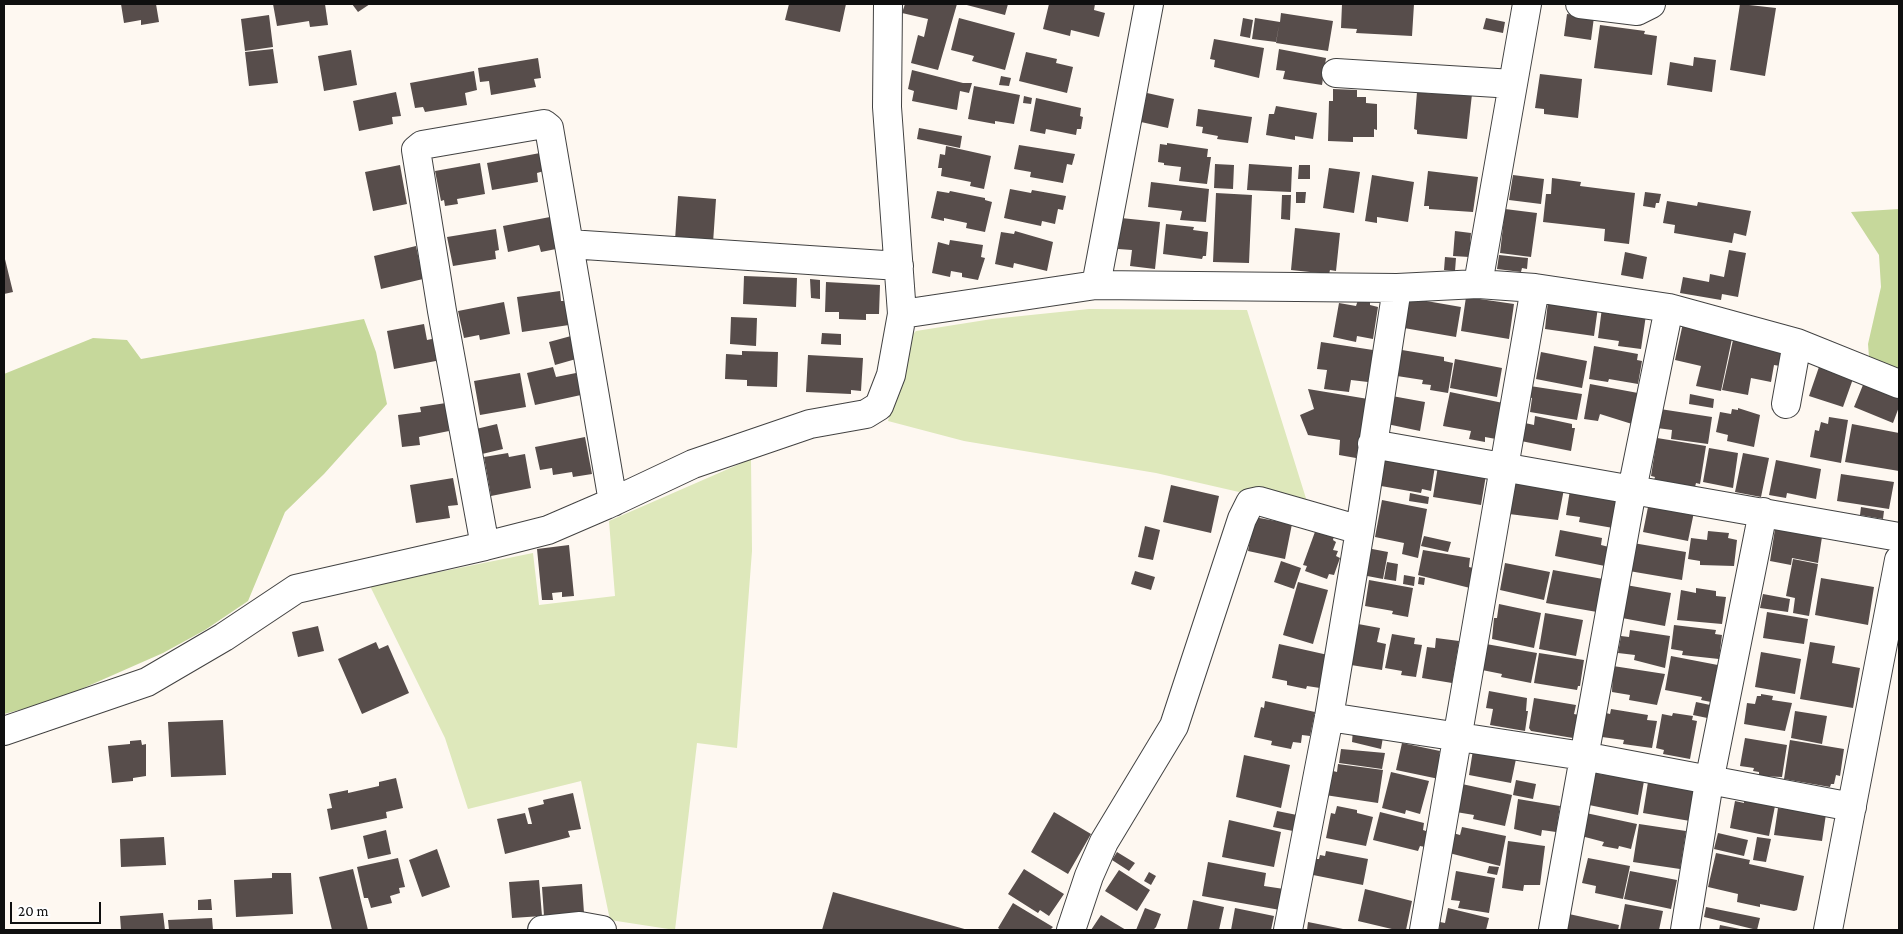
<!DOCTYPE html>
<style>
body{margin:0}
#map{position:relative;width:1903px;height:934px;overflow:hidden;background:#fef8f1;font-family:"Crimson Pro",serif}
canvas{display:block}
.frame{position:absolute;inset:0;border:5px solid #0f0f0f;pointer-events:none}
.scale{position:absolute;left:10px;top:902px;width:91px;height:22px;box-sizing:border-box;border:2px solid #0f0f0f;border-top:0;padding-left:6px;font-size:15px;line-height:18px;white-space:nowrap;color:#0f0f0f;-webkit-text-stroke:4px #fff;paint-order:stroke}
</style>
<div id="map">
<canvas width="1903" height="934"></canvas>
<div class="frame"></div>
<div class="scale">20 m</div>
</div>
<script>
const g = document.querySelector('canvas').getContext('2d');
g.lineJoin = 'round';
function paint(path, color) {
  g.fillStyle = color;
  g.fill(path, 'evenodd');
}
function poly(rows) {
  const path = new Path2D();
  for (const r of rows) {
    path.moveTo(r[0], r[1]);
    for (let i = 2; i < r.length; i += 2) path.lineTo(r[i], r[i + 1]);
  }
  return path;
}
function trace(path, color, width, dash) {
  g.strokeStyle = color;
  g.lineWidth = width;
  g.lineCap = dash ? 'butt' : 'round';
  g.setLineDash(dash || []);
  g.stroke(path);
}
paint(poly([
 [1089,309,1247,310,1309,508,1156,473,964,441,888,421,901,377,908,339,916,331,992,319],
 [751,459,752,551,737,748,697,743,675,930,610,920,581,781,468,809,445,738,370,586,533,553,539,605,615,596,609,521]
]), '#dee8bb');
paint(poly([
 [1899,209,1899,372,1869,357,1868,344,1881,287,1879,255,1851,212],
 [364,319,376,352,387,404,324,474,285,512,248,601,205,630,163,653,54,701,4,714,4,374,93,338,127,340,141,359]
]), '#c6d89b');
paint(poly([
 [121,4,156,4,159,22,141,25,141,20,124,23],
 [273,4,325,4,328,25,310,27,309,21,277,26],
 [352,4,370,4,358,12],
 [789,4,846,4,840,32,785,20],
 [905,4,957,4,938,70,911,63,918,35,924,37,928,19,902,13],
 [963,4,1008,4,1005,15],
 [1049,4,1095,4,1094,10,1105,13,1099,37,1071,30,1070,36,1043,29],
 [1342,4,1414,4,1412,36,1356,33,1357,29,1341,28],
 [1740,4,1776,8,1765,76,1730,70],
 [1281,13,1333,21,1328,51,1276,43,1279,25,1276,42,1252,39,1255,18,1280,22],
 [1567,14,1594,17,1591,40,1564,36],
 [269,15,273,47,245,51,241,19],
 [959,18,1015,33,1005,70,972,61,974,56,951,50],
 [1243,18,1253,20,1250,38,1240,36],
 [1486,18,1505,22,1503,33,1483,29],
 [1600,25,1645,31,1644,34,1657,36,1652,75,1594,68],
 [1214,39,1264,48,1259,78,1214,67,1215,60,1210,59],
 [273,49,278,83,249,86,245,52],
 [1279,49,1326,58,1322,85,1283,79,1285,71,1276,70],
 [351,50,357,85,324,91,318,56],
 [1026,52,1057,59,1056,63,1073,67,1067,93,1019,81],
 [1694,57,1716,60,1712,92,1667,85,1670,62,1693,66],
 [538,58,541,78,534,79,536,87,491,95,489,81,480,82,478,68],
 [912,70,963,83,972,83,969,93,960,91,957,110,912,101,914,91,908,89],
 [474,71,477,90,465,93,467,105,425,112,423,107,415,108,410,83],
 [1540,74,1582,79,1578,118,1544,114,1544,109,1535,108],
 [1001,76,1011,78,1009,86,999,85],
 [974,86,1020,95,1014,124,995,121,995,124,968,119],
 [1333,89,1357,90,1357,97,1366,97,1366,103,1377,104,1377,130,1374,129,1374,137,1353,137,1353,142,1328,141,1329,101,1333,101],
 [1435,91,1472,94,1467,139,1417,134,1417,130,1414,129,1417,92,1435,94],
 [396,92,401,116,392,117,393,124,359,131,353,101],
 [1147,93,1174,99,1168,128,1141,122],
 [1024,96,1032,98,1031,104,1023,103],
 [1036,98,1081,108,1080,116,1083,117,1081,129,1077,129,1076,135,1046,129,1045,134,1030,131],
 [1276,106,1317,113,1313,139,1295,136,1295,140,1266,135,1269,114,1274,114],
 [1198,109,1252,117,1248,143,1217,139,1218,136,1202,133,1203,127,1196,126],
 [919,128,962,136,960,148,917,139],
 [1167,143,1208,149,1207,157,1211,157,1207,184,1179,181,1181,167,1164,165,1164,163,1158,162,1160,144,1167,145],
 [1019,145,1075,154,1072,165,1067,164,1063,183,1030,177,1031,172,1014,169],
 [946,146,991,156,984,189,970,186,971,182,941,176,942,168,938,168,940,154,945,155],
 [540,153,544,171,537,173,538,182,492,190,487,163],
 [480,163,485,194,457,199,458,204,445,206,444,200,441,201,435,171],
 [1215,164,1234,165,1233,189,1214,188],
 [1249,164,1292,167,1291,192,1247,190],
 [400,165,407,204,373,211,365,172],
 [1299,165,1310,165,1310,179,1298,179],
 [1329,168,1360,172,1354,213,1323,208],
 [1428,171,1478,177,1473,212,1429,209,1429,206,1424,206],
 [1372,175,1414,182,1408,222,1377,217,1377,223,1365,221],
 [1513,175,1544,179,1541,204,1509,200],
 [1552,178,1581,182,1580,186,1635,193,1629,244,1604,241,1605,229,1543,222,1546,194,1551,194],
 [1151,182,1209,189,1206,222,1180,220,1182,211,1148,207],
 [1010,189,1031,193,1032,190,1066,196,1063,210,1058,209,1055,224,1042,221,1041,226,1004,218],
 [937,191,949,193,950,191,985,198,985,200,992,202,985,232,966,228,967,223,944,218,944,221,931,218],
 [1296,192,1306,192,1305,203,1296,203],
 [1645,192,1661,194,1659,203,1656,203,1655,208,1643,206],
 [1216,193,1252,195,1249,263,1213,262],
 [1282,195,1291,195,1290,220,1281,219],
 [678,196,716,199,713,243,675,240],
 [1667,201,1697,206,1698,202,1751,211,1746,236,1734,233,1732,243,1674,233,1675,225,1663,223],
 [1505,209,1537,213,1531,257,1500,253],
 [550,217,556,249,541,252,539,245,508,252,503,226],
 [1121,218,1160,222,1155,269,1130,266,1132,250,1118,249],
 [1166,224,1194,227,1193,230,1208,232,1206,256,1203,256,1202,259,1163,254],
 [1295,228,1340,233,1336,271,1330,270,1329,274,1291,270],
 [496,229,499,250,495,251,496,259,453,266,447,237],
 [1015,231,1053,242,1047,271,1014,263,1013,268,995,264,1001,232,1014,234],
 [1455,231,1471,233,1469,257,1453,256],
 [950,240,983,245,981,257,985,258,978,280,962,277,962,273,951,271,950,277,932,273,938,242,949,245],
 [416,246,423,279,381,289,374,256],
 [1729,250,1746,253,1738,297,1722,294,1721,300,1680,293,1683,277,1709,282,1710,274,1724,277],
 [1625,252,1647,257,1643,279,1621,275],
 [4,255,13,292,4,294],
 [1499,255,1528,258,1527,269,1522,268,1521,272,1497,269],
 [1445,257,1456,258,1455,271,1444,270],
 [744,276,797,278,796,307,743,304],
 [810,279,820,280,820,299,811,298],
 [826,282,880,285,879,314,866,314,866,320,839,319,839,312,825,312],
 [560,291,561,301,565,301,569,325,522,332,517,297],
 [1466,297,1514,304,1509,339,1461,331],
 [1409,298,1461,307,1456,337,1404,328],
 [1358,300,1370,302,1370,305,1378,307,1373,339,1357,336,1356,342,1333,337,1339,303,1356,306],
 [1548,301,1598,307,1594,336,1545,329],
 [504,302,510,334,480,340,479,335,464,338,458,311],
 [1602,308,1646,315,1641,349,1618,346,1619,341,1598,338],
 [731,317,757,318,756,346,730,344],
 [1683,323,1733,334,1721,391,1696,386,1701,366,1675,360],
 [424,324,427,340,437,338,441,360,394,369,387,331],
 [822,333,841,334,841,345,821,344],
 [571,336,576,359,555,365,549,342],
 [1733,340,1764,346,1774,346,1773,351,1783,353,1780,366,1774,365,1771,382,1751,378,1748,395,1722,390],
 [1321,342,1373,350,1372,355,1375,356,1373,371,1370,371,1368,382,1351,380,1349,392,1324,389,1327,370,1317,369],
 [1594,346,1638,354,1637,360,1642,361,1638,384,1609,379,1608,382,1589,379],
 [1402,350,1444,357,1444,361,1453,363,1448,393,1430,390,1431,385,1422,384,1423,380,1397,376],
 [742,351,778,352,777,387,747,386,747,380,725,379,726,354,742,355],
 [1541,352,1587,361,1582,388,1536,379],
 [808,355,863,358,861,391,851,390,851,394,806,392],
 [1455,359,1502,368,1497,397,1450,388],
 [1820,364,1854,376,1843,407,1809,396],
 [553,367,556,377,576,373,581,395,535,405,527,373],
 [520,373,526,407,480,415,474,381],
 [1865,380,1899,394,1899,407,1893,423,1854,407],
 [1590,384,1638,393,1632,424,1600,414,1598,421,1584,419],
 [1530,386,1582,394,1577,420,1530,412,1532,398,1528,397],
 [1308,389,1368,399,1356,458,1339,455,1340,440,1308,435,1300,415,1314,409],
 [1450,392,1503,403,1496,439,1485,437,1485,442,1469,439,1471,431,1443,426],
 [1690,394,1714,399,1713,408,1689,404],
 [1392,396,1425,402,1420,431,1387,424],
 [446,403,449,431,419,437,420,445,402,447,398,415,421,412,420,407],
 [1738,408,1760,415,1754,447,1727,441,1728,435,1716,432,1720,412,1731,414,1732,409,1738,410],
 [1660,409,1712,417,1708,444,1671,439,1672,430,1657,428],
 [1535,416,1572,424,1572,428,1575,428,1571,451,1521,441,1525,423,1534,425],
 [1829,417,1848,420,1841,463,1810,457,1815,430,1819,431,1821,422,1828,424],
 [497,424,503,449,482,454,476,429],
 [1852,424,1899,433,1899,471,1845,462],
 [585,437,592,474,573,477,572,472,553,475,552,468,540,470,535,447],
 [1657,438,1706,446,1700,484,1696,483,1695,487,1654,480,1655,477,1651,476],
 [1709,448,1738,453,1733,488,1703,482],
 [508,453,509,457,525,454,531,488,491,496,484,457],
 [1743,453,1769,458,1761,497,1735,492],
 [1384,458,1435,466,1431,491,1422,489,1421,493,1381,486,1382,483,1379,483],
 [1776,460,1821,469,1816,499,1787,493,1786,498,1769,495],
 [1438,466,1486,475,1481,505,1433,497],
 [1841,474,1894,482,1889,509,1837,501],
 [453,478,458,505,448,506,450,518,416,523,410,485],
 [1517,479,1564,489,1558,520,1509,514,1511,486,1515,486],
 [1171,485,1219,496,1211,533,1163,522],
 [1570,490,1618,501,1613,528,1579,522,1580,517,1566,515],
 [1410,493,1429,497,1428,504,1409,501],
 [1382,500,1427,509,1418,558,1402,554,1404,543,1375,537],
 [1649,502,1694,512,1688,541,1643,532],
 [1861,507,1884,511,1883,519,1860,515],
 [1254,517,1292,524,1285,559,1248,551],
 [1145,526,1160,530,1153,560,1138,557],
 [1316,529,1334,536,1333,540,1336,542,1333,550,1338,551,1336,556,1340,558,1334,575,1329,574,1327,579,1305,571,1307,566,1303,565],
 [1775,529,1822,537,1818,563,1792,558,1791,565,1770,561],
 [1560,530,1602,538,1601,545,1609,547,1605,566,1555,556],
 [1708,531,1729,533,1728,538,1737,540,1734,566,1700,565,1700,561,1688,559,1691,538,1707,540],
 [1424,536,1451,542,1448,552,1421,546],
 [1633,543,1686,552,1682,580,1629,571],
 [569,545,574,596,562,597,562,592,552,593,553,600,542,600,537,549],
 [1367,548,1388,552,1383,579,1362,575],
 [1423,550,1470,558,1469,567,1473,568,1470,588,1418,575],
 [1793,559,1818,564,1809,616,1793,613,1795,598,1786,596],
 [1281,561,1301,568,1294,589,1274,582],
 [1387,562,1398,564,1396,581,1384,579],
 [1505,563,1550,572,1544,600,1500,590],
 [1553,570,1603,579,1597,612,1546,603],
 [1135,571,1155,577,1151,590,1131,584],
 [1404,575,1415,577,1414,586,1403,584],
 [1419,577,1425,578,1424,585,1418,584],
 [1821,578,1874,587,1868,625,1815,615],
 [1369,580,1413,588,1408,617,1392,614,1393,611,1365,606],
 [1298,582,1328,590,1313,644,1283,635],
 [1626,585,1671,593,1665,626,1622,618],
 [1696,588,1716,591,1716,596,1726,597,1722,624,1677,620,1681,590,1696,593],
 [1763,594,1790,599,1788,612,1760,608],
 [1499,604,1541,613,1534,648,1492,639,1494,618,1497,618],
 [1767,612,1808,619,1804,644,1763,638],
 [1545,613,1583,620,1576,656,1539,649],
 [1358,624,1380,628,1377,642,1386,644,1382,670,1351,665],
 [1674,625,1716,630,1715,634,1722,635,1719,659,1682,655,1683,651,1671,649],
 [318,626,324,651,298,657,292,632],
 [1630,630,1670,636,1665,668,1634,660,1635,655,1618,653,1621,636,1629,637],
 [1392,634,1415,638,1414,644,1422,645,1416,677,1401,675,1402,671,1385,668],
 [1436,638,1459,641,1452,683,1422,678,1427,647,1435,648],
 [376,642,379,649,388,645,409,693,362,714,338,659],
 [1810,642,1835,646,1832,663,1860,668,1853,708,1800,699],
 [1279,644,1328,655,1320,688,1307,686,1306,689,1287,685,1287,681,1272,678],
 [1486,644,1537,653,1531,683,1501,677,1502,674,1482,670],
 [1761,652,1801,659,1795,694,1755,687],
 [1539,653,1584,660,1580,686,1578,686,1577,690,1534,683],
 [1671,656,1723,666,1716,703,1701,700,1702,697,1665,690],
 [1613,666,1665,674,1657,705,1629,700,1630,695,1612,692],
 [1489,691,1527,698,1526,711,1528,711,1525,731,1490,725,1493,709,1486,708],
 [1761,694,1773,696,1772,700,1792,703,1785,731,1744,724,1747,703,1755,704,1757,696,1761,696],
 [1534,698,1576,705,1574,714,1579,715,1573,738,1531,731,1529,728],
 [1265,701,1315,712,1310,736,1302,735,1301,743,1293,742,1291,749,1271,745,1272,741,1254,737,1261,707,1264,708],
 [1696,702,1715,706,1712,719,1693,715],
 [1611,709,1648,715,1647,720,1657,721,1652,748,1623,744,1624,740,1602,737,1606,713,1610,714],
 [1795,711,1827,716,1822,744,1791,738],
 [1673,713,1693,716,1692,720,1697,721,1690,759,1663,754,1664,750,1656,748,1662,714,1672,716],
 [223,720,226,775,171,777,168,722],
 [1353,730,1383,737,1381,749,1352,742],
 [1745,738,1787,745,1782,777,1759,776,1759,772,1753,771,1754,768,1740,766],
 [141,740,142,745,146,744,146,776,133,778,133,781,112,783,108,746,130,744,130,741],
 [1790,740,1844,749,1840,776,1836,775,1834,784,1831,784,1830,787,1784,779],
 [1402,743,1440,751,1439,756,1443,757,1439,779,1396,770],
 [1341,749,1385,753,1382,769,1339,763],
 [1473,750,1516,759,1511,783,1469,775],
 [1244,755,1290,765,1281,808,1236,797],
 [1338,764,1383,770,1378,803,1325,795,1329,770,1337,772],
 [1391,772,1429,781,1420,814,1406,810,1405,814,1382,808],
 [1593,773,1644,781,1638,815,1589,805],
 [396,778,403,808,386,812,387,818,331,830,327,809,332,808,329,794,348,790,348,793,379,786,379,782],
 [1516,780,1536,784,1533,799,1513,795],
 [1648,782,1695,790,1690,821,1643,813],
 [1462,784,1512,795,1505,826,1473,819,1474,815,1456,812],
 [573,793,581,829,568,831,570,837,505,854,497,819,525,813,528,824,532,824,528,808,544,804,543,800],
 [1518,799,1560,806,1556,832,1542,830,1541,836,1514,829],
 [1744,800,1775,806,1769,836,1730,828,1735,801,1744,803],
 [1337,806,1357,810,1357,813,1373,817,1366,846,1326,838,1331,813,1335,814],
 [1778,808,1826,814,1822,841,1774,835],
 [1277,811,1297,815,1293,831,1273,827],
 [1054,812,1091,834,1068,874,1031,852],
 [1380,812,1424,823,1423,830,1429,832,1425,847,1420,846,1418,851,1373,840],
 [1586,813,1637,824,1631,849,1619,846,1618,849,1602,846,1604,842,1585,837,1585,835,1581,834],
 [1229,820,1281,832,1274,867,1222,857],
 [1639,824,1686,831,1680,869,1633,862],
 [1462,827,1506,836,1500,866,1449,853,1453,833,1460,835],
 [386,830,391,854,368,859,363,836],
 [1718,833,1748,840,1744,856,1714,849],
 [164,837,166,865,121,867,120,839],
 [1757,837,1771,839,1766,862,1753,860],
 [1508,841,1545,846,1540,885,1524,885,1523,891,1502,888],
 [437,849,450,887,422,897,409,860],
 [1326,851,1368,859,1363,885,1313,875,1315,859,1319,859,1320,855,1325,856],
 [1117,852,1135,863,1129,871,1112,860],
 [1716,853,1750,860,1749,864,1804,876,1797,910,1794,911,1760,904,1760,907,1737,902,1738,894,1708,887],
 [398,858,405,887,399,888,400,893,390,896,392,903,371,908,368,898,364,898,357,867],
 [1588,858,1630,866,1623,899,1595,893,1596,886,1582,883],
 [1208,862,1266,873,1264,886,1284,889,1280,910,1202,896],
 [1489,866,1499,867,1497,875,1487,873],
 [353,869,368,930,332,930,319,877],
 [1024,869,1064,894,1049,916,1040,910,1038,913,1008,894],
 [1119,870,1150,890,1137,911,1105,891],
 [1456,871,1495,878,1489,913,1458,908,1460,901,1451,900],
 [1630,871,1677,880,1671,909,1624,899],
 [1149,872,1156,876,1151,885,1144,881],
 [272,873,291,873,293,914,236,917,234,880,272,878],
 [539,880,542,916,512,918,509,882],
 [582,884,584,913,544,916,542,887],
 [1365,889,1412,901,1406,930,1396,930,1358,921],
 [833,892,968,930,822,930],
 [211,899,212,910,198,910,198,900],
 [1193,900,1224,907,1219,930,1187,930],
 [1013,903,1053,927,1050,930,1001,930,998,928],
 [1625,904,1663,911,1659,930,1620,930],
 [1706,907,1760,918,1757,930,1704,917],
 [1145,908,1161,914,1156,927,1153,930,1136,930],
 [1235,908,1274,916,1271,930,1231,930],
 [1448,908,1489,918,1486,930,1439,930,1440,922,1445,923],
 [163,913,165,930,121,930,120,916],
 [1569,914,1619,925,1618,930,1566,930],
 [1101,915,1126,930,1091,930],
 [212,918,213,930,169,930,168,920],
 [1308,922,1343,929,1343,930,1307,930],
 [1720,925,1740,929,1740,930,1719,930]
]), '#574d4b');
const minor = poly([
 [1580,4,1637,11,1651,4],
 [1336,73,1513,84],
 [569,244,899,266],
 [1478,284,1527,4],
 [1096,285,1149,4],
 [902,314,1096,285,1397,288,1478,284,1535,288,1669,308,1797,343,1899,384],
 [1786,404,1797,343],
 [1372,444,1899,537],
 [485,546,442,311,416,150,422,145,544,124,549,128,613,502],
 [1329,717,1583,756,1852,807],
 [4,731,147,682,224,637,296,589,485,546,548,530,606,505,693,464,810,424,866,414,879,406,891,375,902,314,887,107,888,4],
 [542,930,580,926,602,930],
 [1071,930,1089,876,1104,842,1174,726,1242,519,1250,503,1259,501,1360,530],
 [1288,930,1329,717,1360,530,1397,288],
 [1424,930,1535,288],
 [1553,930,1632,490,1669,308],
 [1685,930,1709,782,1763,512],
 [1828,930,1899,560]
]);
trace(minor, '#424242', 30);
trace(minor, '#fff', 28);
</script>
